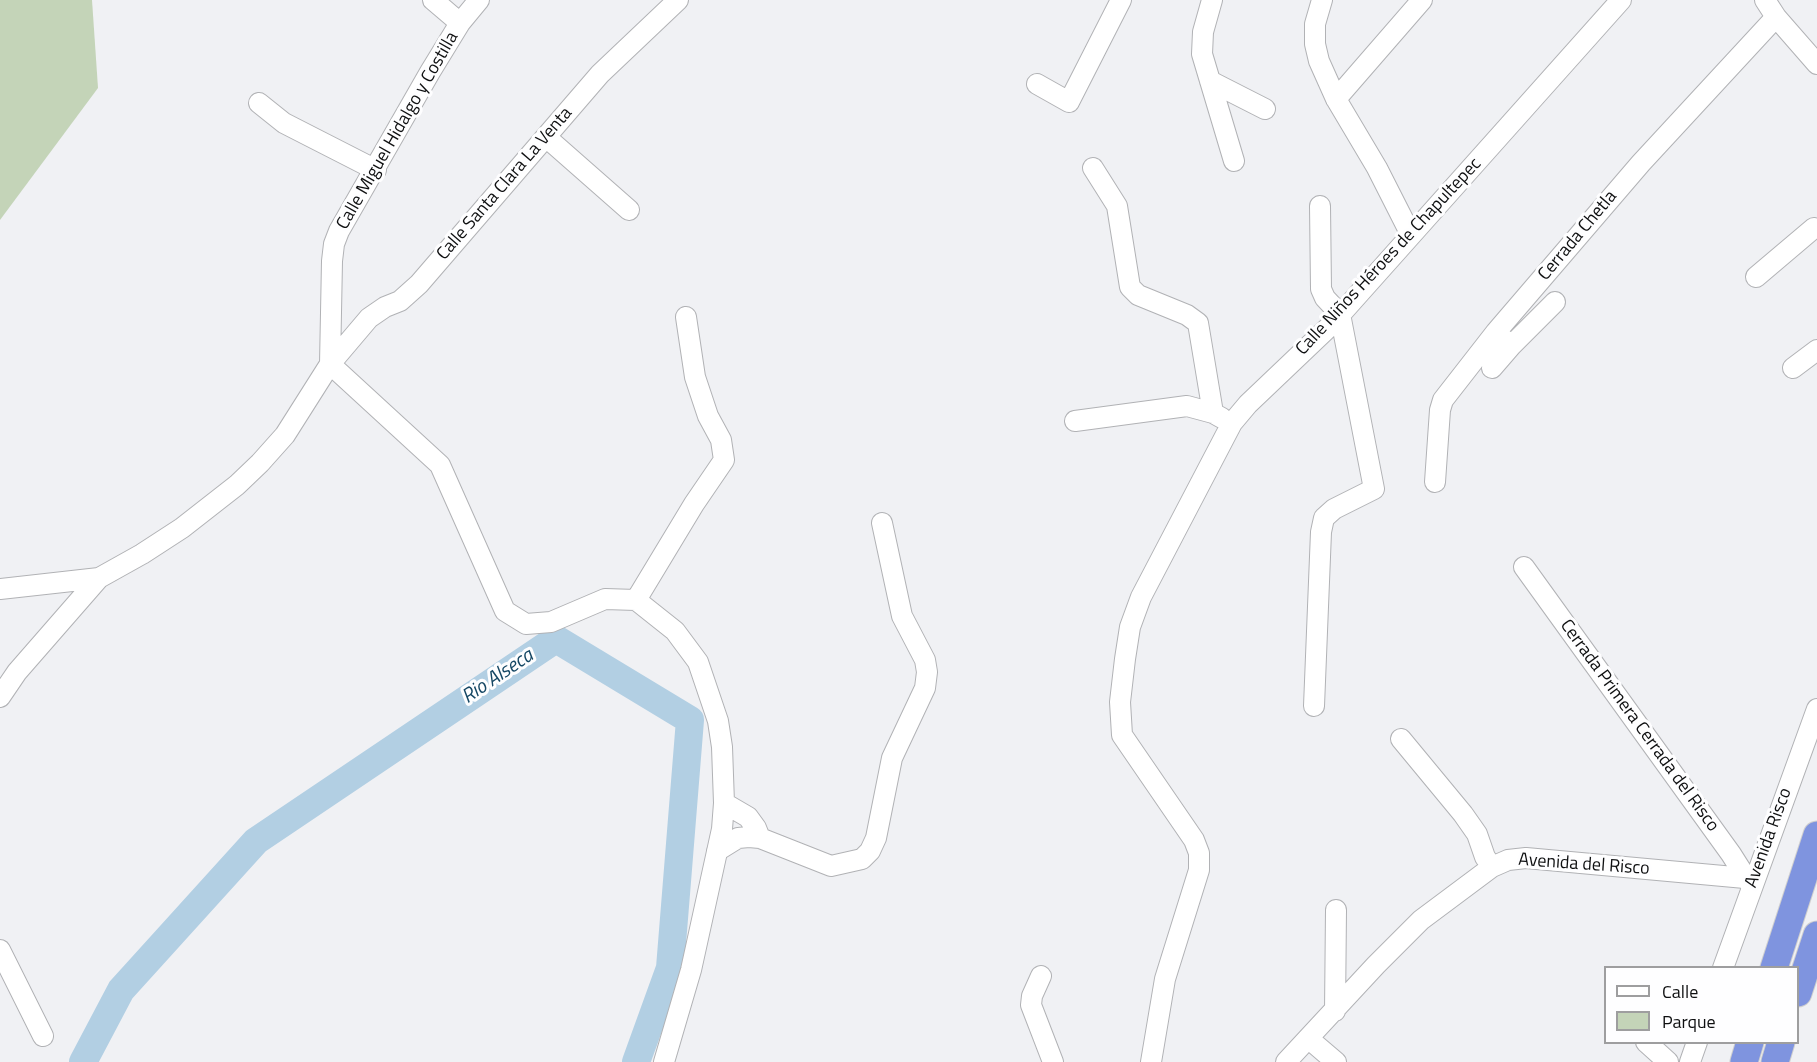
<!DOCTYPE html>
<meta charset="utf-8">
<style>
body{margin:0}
#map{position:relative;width:1817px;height:1062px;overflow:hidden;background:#f0f1f4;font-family:"Titillium Web",sans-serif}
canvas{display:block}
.legend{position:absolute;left:1604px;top:966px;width:195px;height:78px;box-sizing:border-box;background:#fefeff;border:2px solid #9e9e9f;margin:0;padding:8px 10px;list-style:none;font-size:18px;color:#0e0f10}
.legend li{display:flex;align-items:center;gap:12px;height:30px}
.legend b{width:30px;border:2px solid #9e9e9f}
</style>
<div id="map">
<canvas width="1817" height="1062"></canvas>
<ul class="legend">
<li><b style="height:8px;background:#fff"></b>Calle</li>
<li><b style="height:16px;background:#c4d4b8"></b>Parque</li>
</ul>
</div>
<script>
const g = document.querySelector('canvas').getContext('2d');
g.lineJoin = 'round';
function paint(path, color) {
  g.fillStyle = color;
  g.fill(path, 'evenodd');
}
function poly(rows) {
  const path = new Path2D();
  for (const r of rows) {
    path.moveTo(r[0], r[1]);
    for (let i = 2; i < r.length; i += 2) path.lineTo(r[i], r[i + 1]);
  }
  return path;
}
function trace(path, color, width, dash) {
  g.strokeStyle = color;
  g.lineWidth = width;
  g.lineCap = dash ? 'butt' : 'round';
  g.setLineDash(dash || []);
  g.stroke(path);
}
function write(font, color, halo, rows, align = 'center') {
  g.font = font + ' "Titillium Web",sans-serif';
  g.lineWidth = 6;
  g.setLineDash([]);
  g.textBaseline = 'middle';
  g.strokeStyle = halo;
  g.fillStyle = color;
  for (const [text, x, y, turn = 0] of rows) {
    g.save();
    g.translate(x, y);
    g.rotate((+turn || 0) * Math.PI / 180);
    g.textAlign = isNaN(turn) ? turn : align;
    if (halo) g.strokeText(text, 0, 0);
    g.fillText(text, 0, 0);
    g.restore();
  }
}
paint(poly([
 [0,0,92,0,98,88,0,220]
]), '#c4d4b8');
trace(poly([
 [83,1062,121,990,256,841,556,639,690,720,670,968,636,1062]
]), '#b2cfe3', 28);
const minor = poly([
 [433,0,460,23],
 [479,0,460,23,430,72,339,231,334,244,332,261,330,364,440,465,505,611,526,624,551,622,605,599,636,600,675,631,698,662,718,721,722,747,724,803,722,829,691,970,664,1062],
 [1212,0,1203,32,1202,54,1234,161],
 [1322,0,1315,24,1315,44,1319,61,1336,99,1377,168,1411,235],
 [1765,0,1776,17,1817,64],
 [1210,81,1265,109],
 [1037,84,1069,102,1121,0],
 [1336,99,1422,0],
 [259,103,284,123,376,170],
 [546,137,629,210],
 [1093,168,1117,206,1130,287,1138,295,1187,315,1198,323,1213,413],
 [1756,277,1814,228],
 [1496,332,1511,346,1555,302],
 [1492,368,1511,346],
 [1793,368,1817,350],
 [1075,421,1187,406,1213,413,1222,418],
 [1435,482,1440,410,1443,400,1496,332,1641,163,1776,17],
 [1524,567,1731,854,1750,884],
 [0,589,99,578,142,554,182,528,237,485,260,463,285,435,330,364,369,318,385,307,400,301,419,284,600,74,678,0],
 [636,600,694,504,724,460,721,440,708,416,695,377,686,317],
 [0,697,17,672,99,578],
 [1314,706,1321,532,1324,518,1334,509,1374,489,1340,314,1325,298,1321,289,1320,206],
 [1401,739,1463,814,1477,834,1485,857,1492,867],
 [724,803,748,817,756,828,760,838],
 [717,851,738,838,749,837,760,838,831,866,862,859,870,851,876,838,892,758,925,688,927,672,925,660,902,616,882,523],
 [0,950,43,1036],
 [1723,968,1817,709],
 [1041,976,1032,996,1031,1005,1053,1062],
 [1335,1011,1336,910],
 [1309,1039,1336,1062],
 [1646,1042,1668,1062],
 [1151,1062,1165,979,1199,870,1199,853,1194,840,1122,735,1120,702,1125,659,1130,627,1141,597,1232,423,1248,404,1331,325,1621,0],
 [1286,1062,1376,965,1421,920,1492,867,1508,860,1526,858,1745,878],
 [1690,1062,1697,1042]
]);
const highway = poly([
 [1774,968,1817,835],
 [1798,993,1817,935],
 [1744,1062,1750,1042],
 [1775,1062,1781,1042]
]);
trace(minor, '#b1b2b5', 22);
trace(highway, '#cfcfcf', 29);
trace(minor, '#fff', 20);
trace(highway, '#7f94df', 27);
write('18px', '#0e0f10', '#fefeff', [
 ["Calle Miguel Hidalgo y Costilla",398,131,-60],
 ["Calle Santa Clara La Venta",505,184,-49],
 ["Cerrada Chetla",1578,236,-50],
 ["Calle Niños Héroes de Chapultepec",1389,257,-47],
 ["Cerrada Primera Cerrada del Risco",1639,726,54],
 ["Avenida Risco",1769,838,-70],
 ["Avenida del Risco",1584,865,4]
]);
write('italic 20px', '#154764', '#fefeff', [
 ["Rio Alseca",498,677,-34]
]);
</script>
